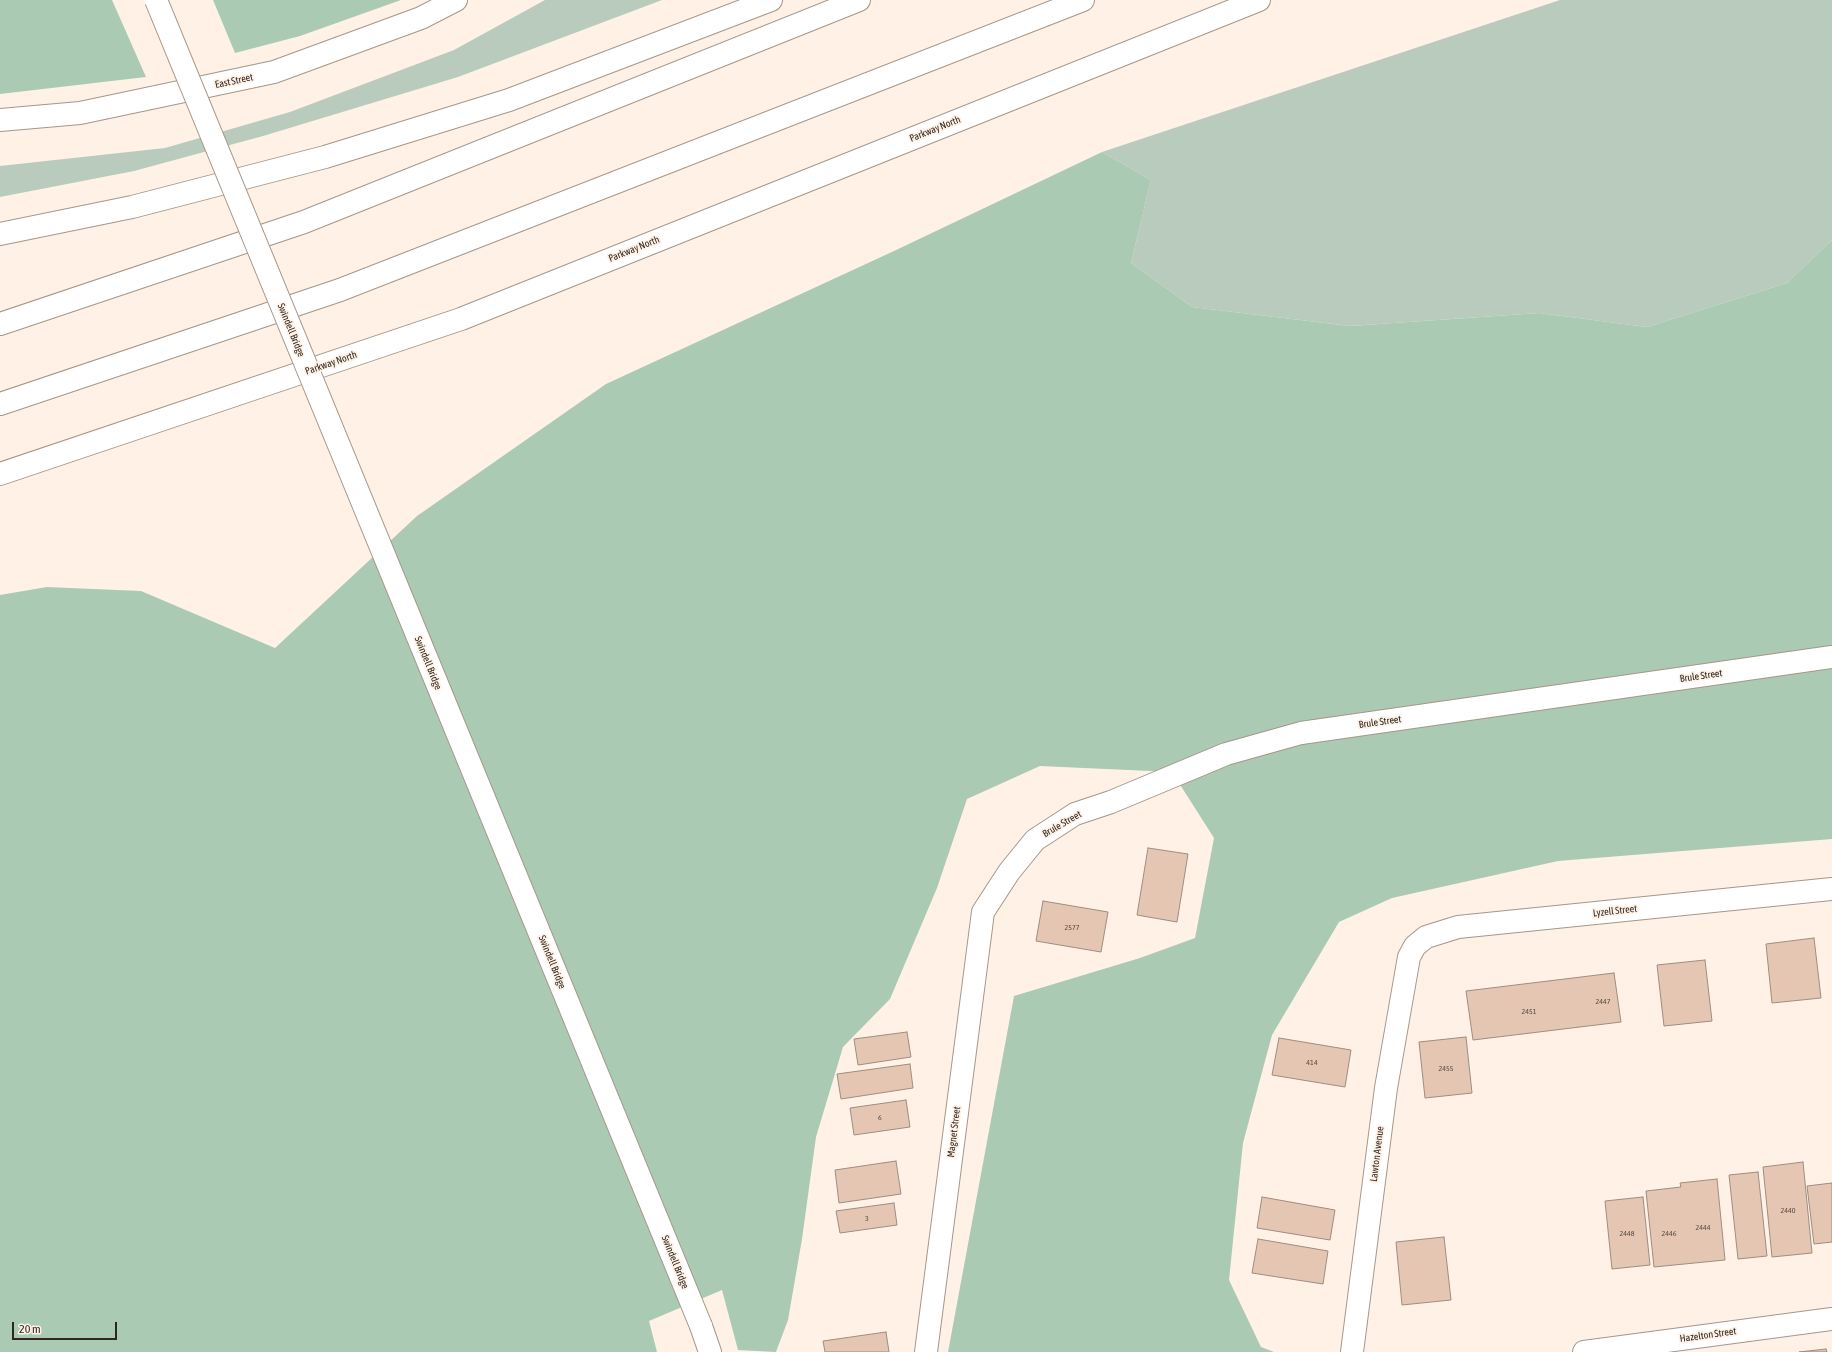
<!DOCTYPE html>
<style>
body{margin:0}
#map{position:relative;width:1832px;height:1352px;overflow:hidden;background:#fff1e5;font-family:"Asap Condensed",sans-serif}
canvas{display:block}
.scale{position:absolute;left:12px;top:1322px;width:105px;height:18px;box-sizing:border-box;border:2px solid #2d2722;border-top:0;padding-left:5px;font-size:12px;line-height:14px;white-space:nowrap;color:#2d2722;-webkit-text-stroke:3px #fff1e5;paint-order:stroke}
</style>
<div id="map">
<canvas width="1832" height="1352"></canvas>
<div class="scale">20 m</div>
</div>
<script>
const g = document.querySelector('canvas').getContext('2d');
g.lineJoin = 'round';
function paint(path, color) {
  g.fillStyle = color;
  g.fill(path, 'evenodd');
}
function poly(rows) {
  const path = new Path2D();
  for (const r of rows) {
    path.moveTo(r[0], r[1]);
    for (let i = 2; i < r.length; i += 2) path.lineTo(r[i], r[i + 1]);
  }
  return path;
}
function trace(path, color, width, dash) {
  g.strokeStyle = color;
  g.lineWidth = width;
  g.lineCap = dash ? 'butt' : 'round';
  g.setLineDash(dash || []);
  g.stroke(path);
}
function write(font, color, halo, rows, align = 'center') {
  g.font = font + ' "Asap Condensed",sans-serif';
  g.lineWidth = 3.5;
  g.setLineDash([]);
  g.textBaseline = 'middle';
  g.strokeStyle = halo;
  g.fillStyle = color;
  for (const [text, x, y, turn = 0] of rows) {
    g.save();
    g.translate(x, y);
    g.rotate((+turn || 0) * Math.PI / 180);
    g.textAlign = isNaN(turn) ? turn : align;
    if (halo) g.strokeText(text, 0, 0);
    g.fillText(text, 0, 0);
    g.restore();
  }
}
paint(poly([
 [545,0,662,0,458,77,263,136,134,171,0,197,0,166,165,148,290,112,454,50],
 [1560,0,1832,0,1832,240,1787,283,1647,327,1539,313,1350,326,1192,307,1131,263,1151,180,1102,152]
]), '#b8cbbd');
paint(poly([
 [0,0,112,0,146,77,0,94],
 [213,0,401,0,300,36,235,53],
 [1102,152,1151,180,1131,263,1192,307,1350,326,1539,313,1647,327,1787,283,1832,240,1832,839,1558,861,1392,898,1339,922,1272,1035,1243,1143,1229,1280,1261,1347,1274,1352,948,1352,1014,996,1140,958,1195,938,1214,838,1172,772,1040,766,967,799,937,888,890,999,843,1047,816,1137,802,1239,788,1320,776,1352,738,1350,722,1290,649,1321,657,1352,0,1352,0,595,47,587,141,591,275,648,417,516,606,384,894,251]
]), '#abcab4');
const building = poly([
 [1148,848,1188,854,1177,922,1137,915,1148,848],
 [1043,901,1108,912,1101,952,1036,941,1043,901],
 [1814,938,1821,998,1772,1003,1766,944,1814,938],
 [1705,960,1712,1021,1664,1026,1657,965,1705,960],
 [1614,973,1621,1022,1473,1040,1466,991,1614,973],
 [907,1032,911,1057,858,1065,854,1039,907,1032],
 [1466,1037,1472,1093,1425,1098,1419,1042,1466,1037],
 [1279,1038,1351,1050,1345,1087,1272,1075,1279,1038],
 [910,1064,913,1088,841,1099,837,1074,910,1064],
 [906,1100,910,1127,854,1135,850,1108,906,1100],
 [896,1161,901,1194,839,1203,835,1170,896,1161],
 [1803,1162,1812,1253,1772,1257,1763,1167,1803,1162],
 [1758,1172,1767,1256,1738,1259,1729,1175,1758,1172],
 [1717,1179,1725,1260,1654,1267,1646,1191,1681,1187,1680,1183,1717,1179],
 [1832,1183,1832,1242,1814,1244,1807,1186,1832,1183],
 [1262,1197,1335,1210,1330,1240,1257,1228,1262,1197],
 [1643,1197,1650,1265,1612,1269,1605,1201,1643,1197],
 [894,1203,897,1225,840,1233,836,1211,894,1203],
 [1444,1237,1451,1300,1402,1305,1396,1242,1444,1237],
 [1258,1239,1328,1251,1323,1284,1252,1273,1258,1239],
 [886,1332,889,1352,825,1352,823,1341,886,1332],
 [1826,1349,1827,1352,1799,1352,1826,1349]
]);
paint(building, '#e5c6b2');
trace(building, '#9e8c82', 1);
const minor = poly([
 [701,1326,710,1352],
 [926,1352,983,912,1009,872,1035,840,1075,814,1111,802,1226,754,1301,733,1832,657],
 [1352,1352,1386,1088,1409,957,1415,946,1426,937,1458,927,1832,889],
 [1584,1352,1832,1319]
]);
const major = poly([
 [0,120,80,113,274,72,421,18,456,0]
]);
const highway = poly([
 [0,234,132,207,325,157,509,100,771,0],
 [0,324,304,222,859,0],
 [0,404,340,290,1083,0],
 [0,474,461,319,1259,0]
]);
trace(minor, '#a69689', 24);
trace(major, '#a69689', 24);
trace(highway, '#a69689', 24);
trace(minor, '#fff', 22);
trace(major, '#fff', 22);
trace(highway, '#fff', 22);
const minorBridge = poly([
 [156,0,701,1326]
]);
trace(minorBridge, '#a69689', 24, []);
trace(minorBridge, '#fff', 22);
write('8px', '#5b4f46', null, [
 ["2577",1072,927],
 ["2447",1603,1001],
 ["2451",1529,1011],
 ["414",1312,1062],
 ["2455",1446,1068],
 ["6",880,1117],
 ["2440",1788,1210],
 ["3",867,1218],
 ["2444",1703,1227],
 ["2448",1627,1233],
 ["2446",1669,1233]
]);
write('10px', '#2d2722', '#fff1e5', [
 ["East Street",234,81,-12],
 ["Parkway North",935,129,-22],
 ["Parkway North",634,249,-22],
 ["Swindell Bridge",291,330,68],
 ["Parkway North",331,363,-19],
 ["Swindell Bridge",428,663,68],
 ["Brule Street",1701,676,-8],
 ["Brule Street",1380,722,-8],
 ["Brule Street",1062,824,-30],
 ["Lyzell Street",1615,911,-6],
 ["Swindell Bridge",552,962,68],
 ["Magnet Street",954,1132,-83],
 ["Lawton Avenue",1377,1154,-83],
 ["Swindell Bridge",675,1262,68],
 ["Hazelton Street",1708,1335,-8]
]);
</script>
